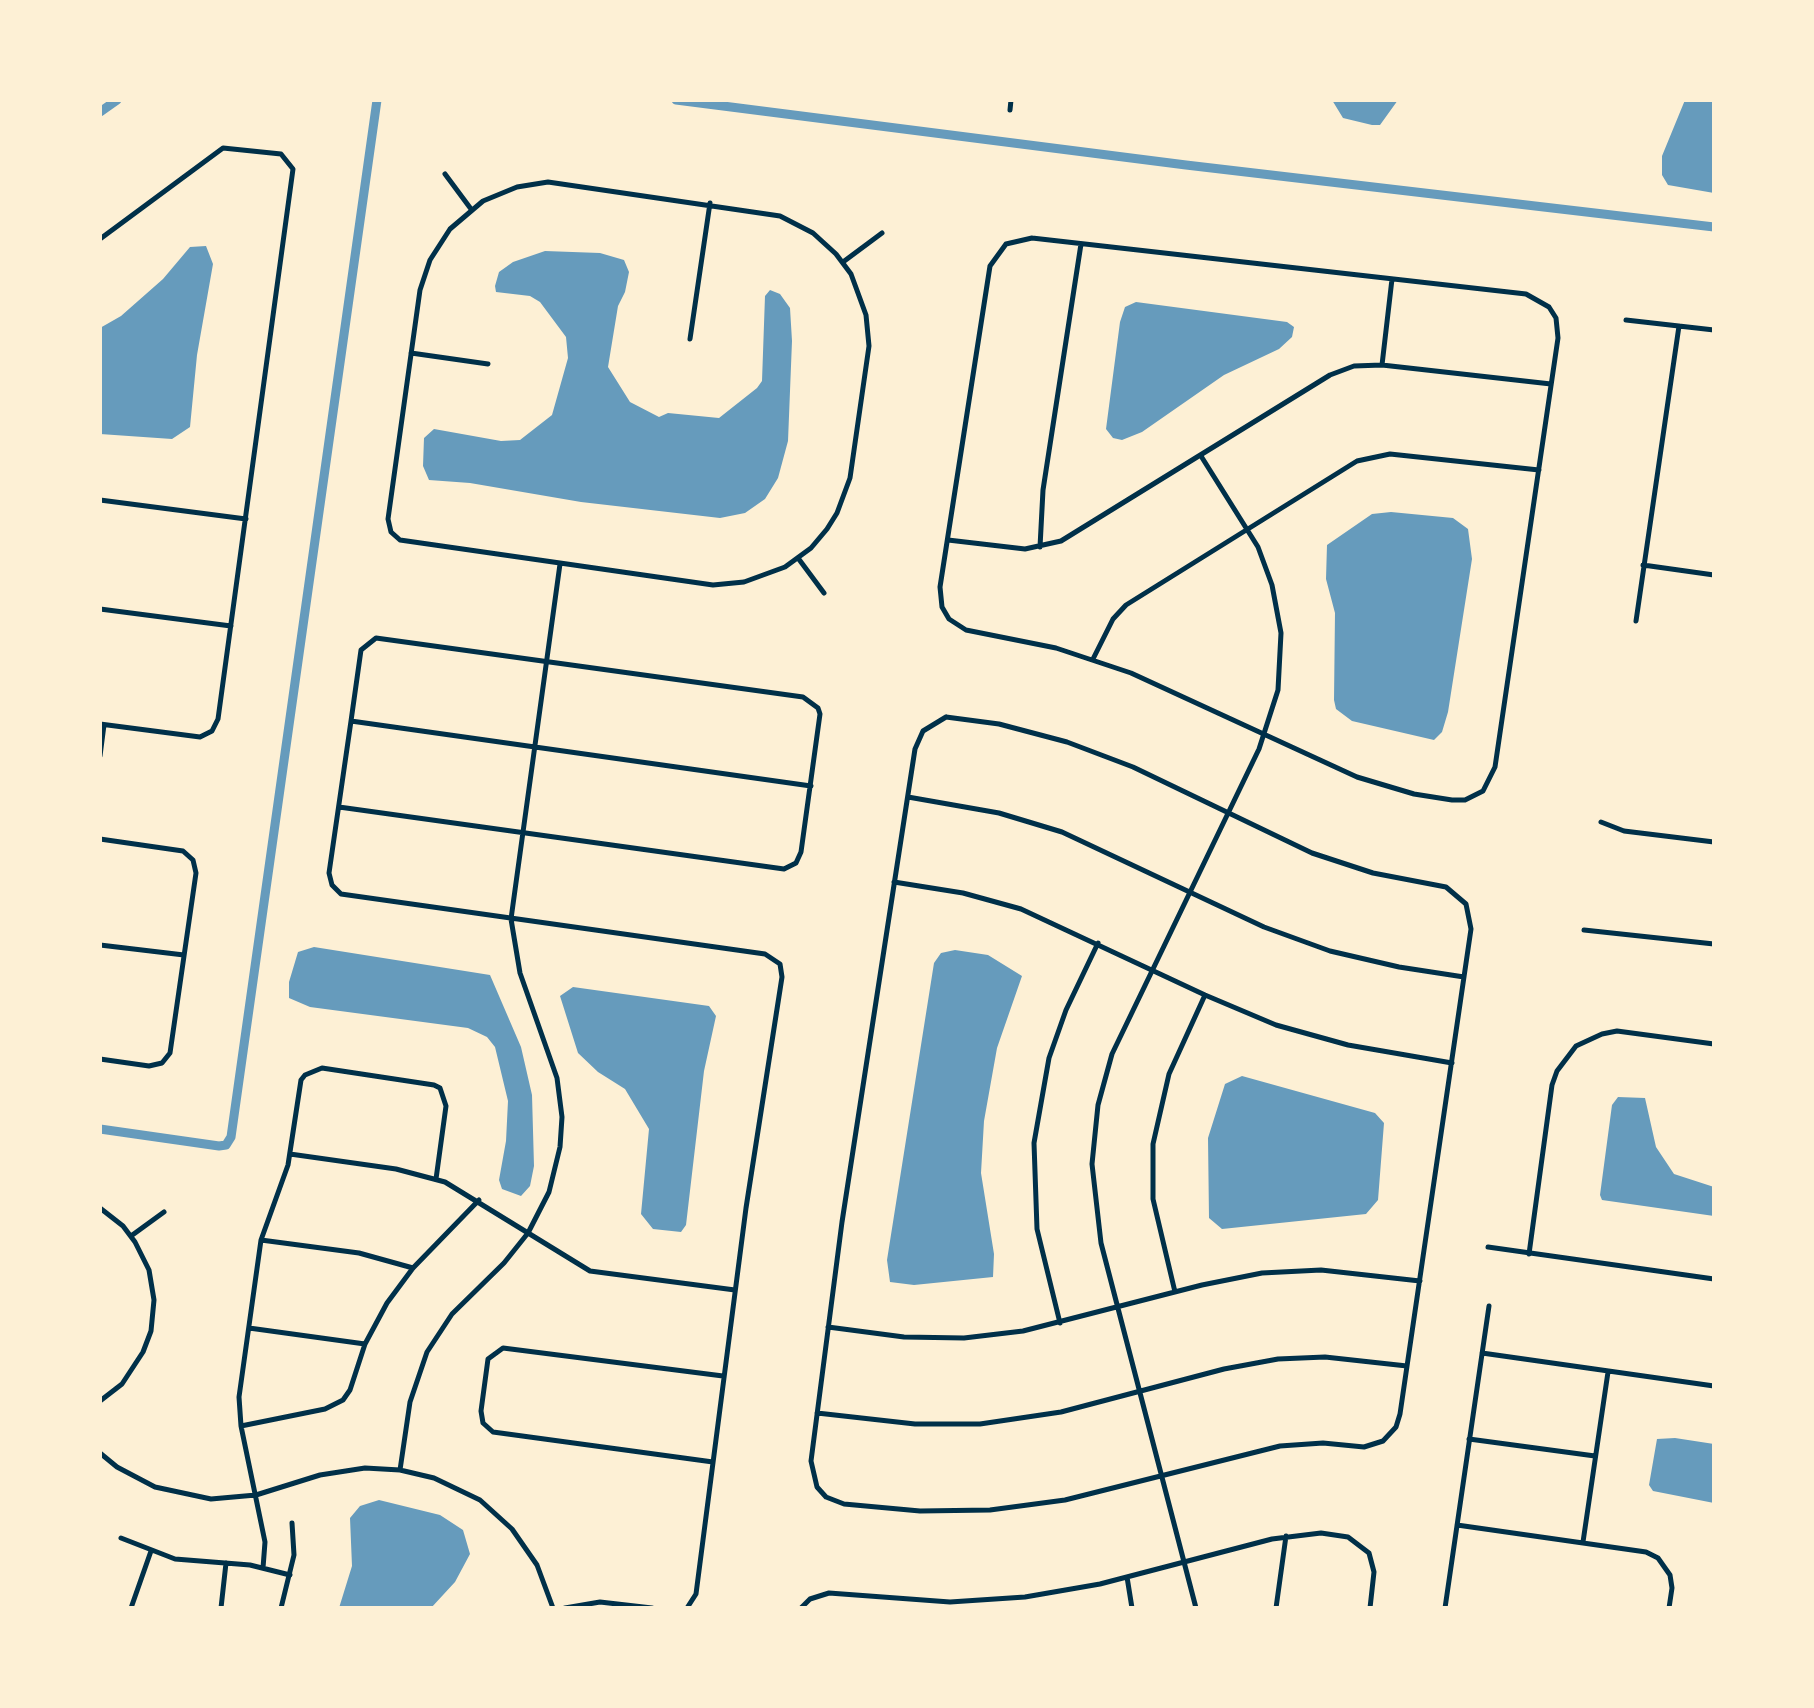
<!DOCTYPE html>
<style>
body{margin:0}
#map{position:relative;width:1814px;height:1708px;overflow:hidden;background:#fdf0d5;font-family:Helvetica,sans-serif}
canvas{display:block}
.frame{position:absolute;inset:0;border:102px solid #fdf0d5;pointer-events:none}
</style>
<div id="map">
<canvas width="1814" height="1708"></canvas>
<div class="frame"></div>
</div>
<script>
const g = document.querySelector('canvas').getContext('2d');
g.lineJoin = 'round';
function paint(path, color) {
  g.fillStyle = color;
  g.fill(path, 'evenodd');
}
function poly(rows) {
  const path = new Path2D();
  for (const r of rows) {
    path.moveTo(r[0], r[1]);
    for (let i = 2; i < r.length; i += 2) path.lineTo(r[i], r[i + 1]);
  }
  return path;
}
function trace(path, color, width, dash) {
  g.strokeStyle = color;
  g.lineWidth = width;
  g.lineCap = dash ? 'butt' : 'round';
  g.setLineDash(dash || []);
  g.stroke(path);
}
paint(poly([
 [1332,100,1398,100,1380,125,1372,125,1343,118],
 [1685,100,1714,100,1714,193,1668,185,1662,175,1662,156],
 [206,246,213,264,197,355,190,427,172,439,100,434,100,328,121,316,163,279,190,247],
 [545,251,600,253,624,260,629,272,625,292,618,306,608,367,630,402,659,417,668,413,719,418,757,388,762,381,765,296,770,290,780,294,790,308,792,341,788,441,778,478,765,499,745,513,720,518,581,502,470,483,429,480,423,466,424,438,434,429,501,441,520,440,552,415,568,358,566,337,540,302,530,296,496,292,495,286,499,272,513,262],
 [1136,302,1287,322,1294,327,1292,337,1279,349,1224,375,1142,432,1122,440,1113,438,1106,429,1120,322,1125,307],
 [1391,512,1453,518,1468,529,1472,559,1448,712,1442,732,1434,740,1352,721,1336,709,1334,700,1335,613,1326,579,1327,545,1372,514],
 [314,947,490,975,521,1047,532,1095,534,1166,530,1186,521,1196,502,1189,499,1180,506,1141,508,1101,495,1047,487,1037,468,1028,310,1007,289,998,289,982,298,952],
 [955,950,988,955,1022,976,997,1048,984,1121,981,1173,994,1254,993,1277,914,1285,890,1282,887,1260,934,963,941,953],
 [573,987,709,1006,716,1016,704,1071,686,1225,681,1232,653,1229,641,1214,649,1129,625,1089,598,1072,578,1053,560,996],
 [1242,1076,1375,1113,1384,1123,1378,1200,1366,1214,1222,1229,1209,1218,1208,1138,1225,1084],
 [1618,1097,1645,1098,1656,1147,1674,1174,1714,1187,1714,1216,1602,1200,1600,1195,1612,1105],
 [1675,1438,1714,1444,1714,1503,1653,1491,1649,1485,1657,1439],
 [379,1500,440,1515,463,1530,470,1554,455,1582,431,1608,339,1608,352,1566,350,1518,360,1506]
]), '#669bbc');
trace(poly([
 [676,100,1186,165,1714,227],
 [100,112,117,100],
 [100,1129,219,1146,226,1145,231,1137,377,100]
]), '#669bbc', 9);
trace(poly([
 [1010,110,1011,100],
 [445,174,471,209],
 [548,182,780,216,813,233,836,254,851,274,866,315,869,346,850,478,837,513,827,529,811,548,785,567,744,582,713,585,400,540,391,532,388,519,420,290,430,260,450,229,483,201,517,187,548,182],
 [1032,238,1526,294,1549,307,1556,318,1558,338,1495,767,1483,791,1465,800,1452,800,1414,794,1357,777,1131,673,1056,648,966,630,949,619,942,607,940,587,990,266,1006,244,1032,238],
 [100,239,223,148,281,154,293,169,218,719,212,731,200,737,100,724],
 [843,262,882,233],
 [1626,320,1714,330],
 [690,339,710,203],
 [411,353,488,364],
 [1382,365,1392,279],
 [100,500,246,519],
 [948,540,1025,549,1061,541,1330,375,1354,366,1382,365,1551,384],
 [1040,547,1043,490,1081,244],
 [798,558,824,593],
 [1643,565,1714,575],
 [100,609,231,626],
 [1636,621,1679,326],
 [1093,659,1113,619,1126,605,1357,461,1390,454,1539,470],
 [946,717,999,724,1067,742,1133,767,1312,853,1373,873,1446,887,1466,904,1471,929,1400,1414,1396,1427,1383,1441,1364,1447,1323,1443,1280,1446,1065,1500,990,1510,920,1511,844,1504,826,1497,817,1487,811,1461,842,1222,915,749,923,731,946,717],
 [351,721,811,786],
 [100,756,104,725],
 [908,797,999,813,1062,832,1264,927,1330,951,1399,967,1464,977],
 [339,807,784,869,796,863,801,852,820,714,818,708,803,697,376,638,361,650,351,721,329,873,332,885,341,894,765,954,780,964,782,977,746,1208,696,1594,687,1608],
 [1601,822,1624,831,1714,842],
 [100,839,183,851,193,860,196,873,170,1053,162,1063,149,1066,100,1059],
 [894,882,963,893,1021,909,1205,995,1276,1025,1348,1045,1452,1063],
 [1584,930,1714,944],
 [100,945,184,955],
 [290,1154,396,1169,445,1182,590,1271,735,1290],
 [100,1208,123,1226,135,1242,149,1270,154,1300,151,1331,143,1352,122,1384,100,1401],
 [131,1236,164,1212],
 [261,1240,359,1253,413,1268],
 [1488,1247,1714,1279],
 [1529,1254,1552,1085,1557,1071,1576,1046,1602,1034,1617,1031,1714,1044],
 [1175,1292,1153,1199,1153,1144,1169,1074,1205,995],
 [1060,1323,1037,1229,1034,1143,1049,1058,1066,1010,1098,943],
 [828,1327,904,1337,964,1338,1023,1331,1202,1285,1262,1273,1321,1270,1420,1281],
 [249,1328,365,1344],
 [1482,1353,1714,1386],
 [817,1413,915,1424,980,1424,1061,1412,1224,1369,1278,1359,1325,1357,1407,1366],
 [241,1426,325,1409,343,1400,350,1390,365,1344,387,1303,413,1268,479,1200],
 [1469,1439,1595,1456],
 [100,1453,117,1467,155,1487,211,1499,256,1495,320,1475,365,1468,400,1470,434,1478,480,1500,512,1529,537,1565,553,1608],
 [713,1462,493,1432,483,1423,481,1411,488,1359,503,1348,723,1376],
 [400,1470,410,1402,427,1352,452,1314,504,1263,528,1233,549,1192,560,1147,562,1117,557,1078,520,973,511,919,560,564],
 [1457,1525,1646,1552,1658,1558,1670,1575,1672,1588,1669,1608],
 [121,1538,175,1559,250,1565,290,1575],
 [1583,1542,1608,1372],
 [263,1568,265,1542,241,1426,239,1397,261,1240,288,1165,301,1080,305,1075,322,1068,434,1085,440,1088,446,1106,436,1179],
 [1127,1577,1132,1608],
 [131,1608,151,1551],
 [221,1608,226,1563],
 [281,1608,294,1555,292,1523],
 [565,1608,600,1602,652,1608],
 [801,1608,810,1599,829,1593,950,1602,1025,1597,1100,1584,1272,1539,1321,1533,1348,1537,1369,1553,1374,1572,1370,1608],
 [1196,1608,1101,1243,1092,1164,1098,1105,1112,1054,1259,749,1278,690,1281,633,1272,585,1258,547,1201,456],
 [1276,1608,1286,1536],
 [1445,1608,1489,1306]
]), '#003049', 5);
</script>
